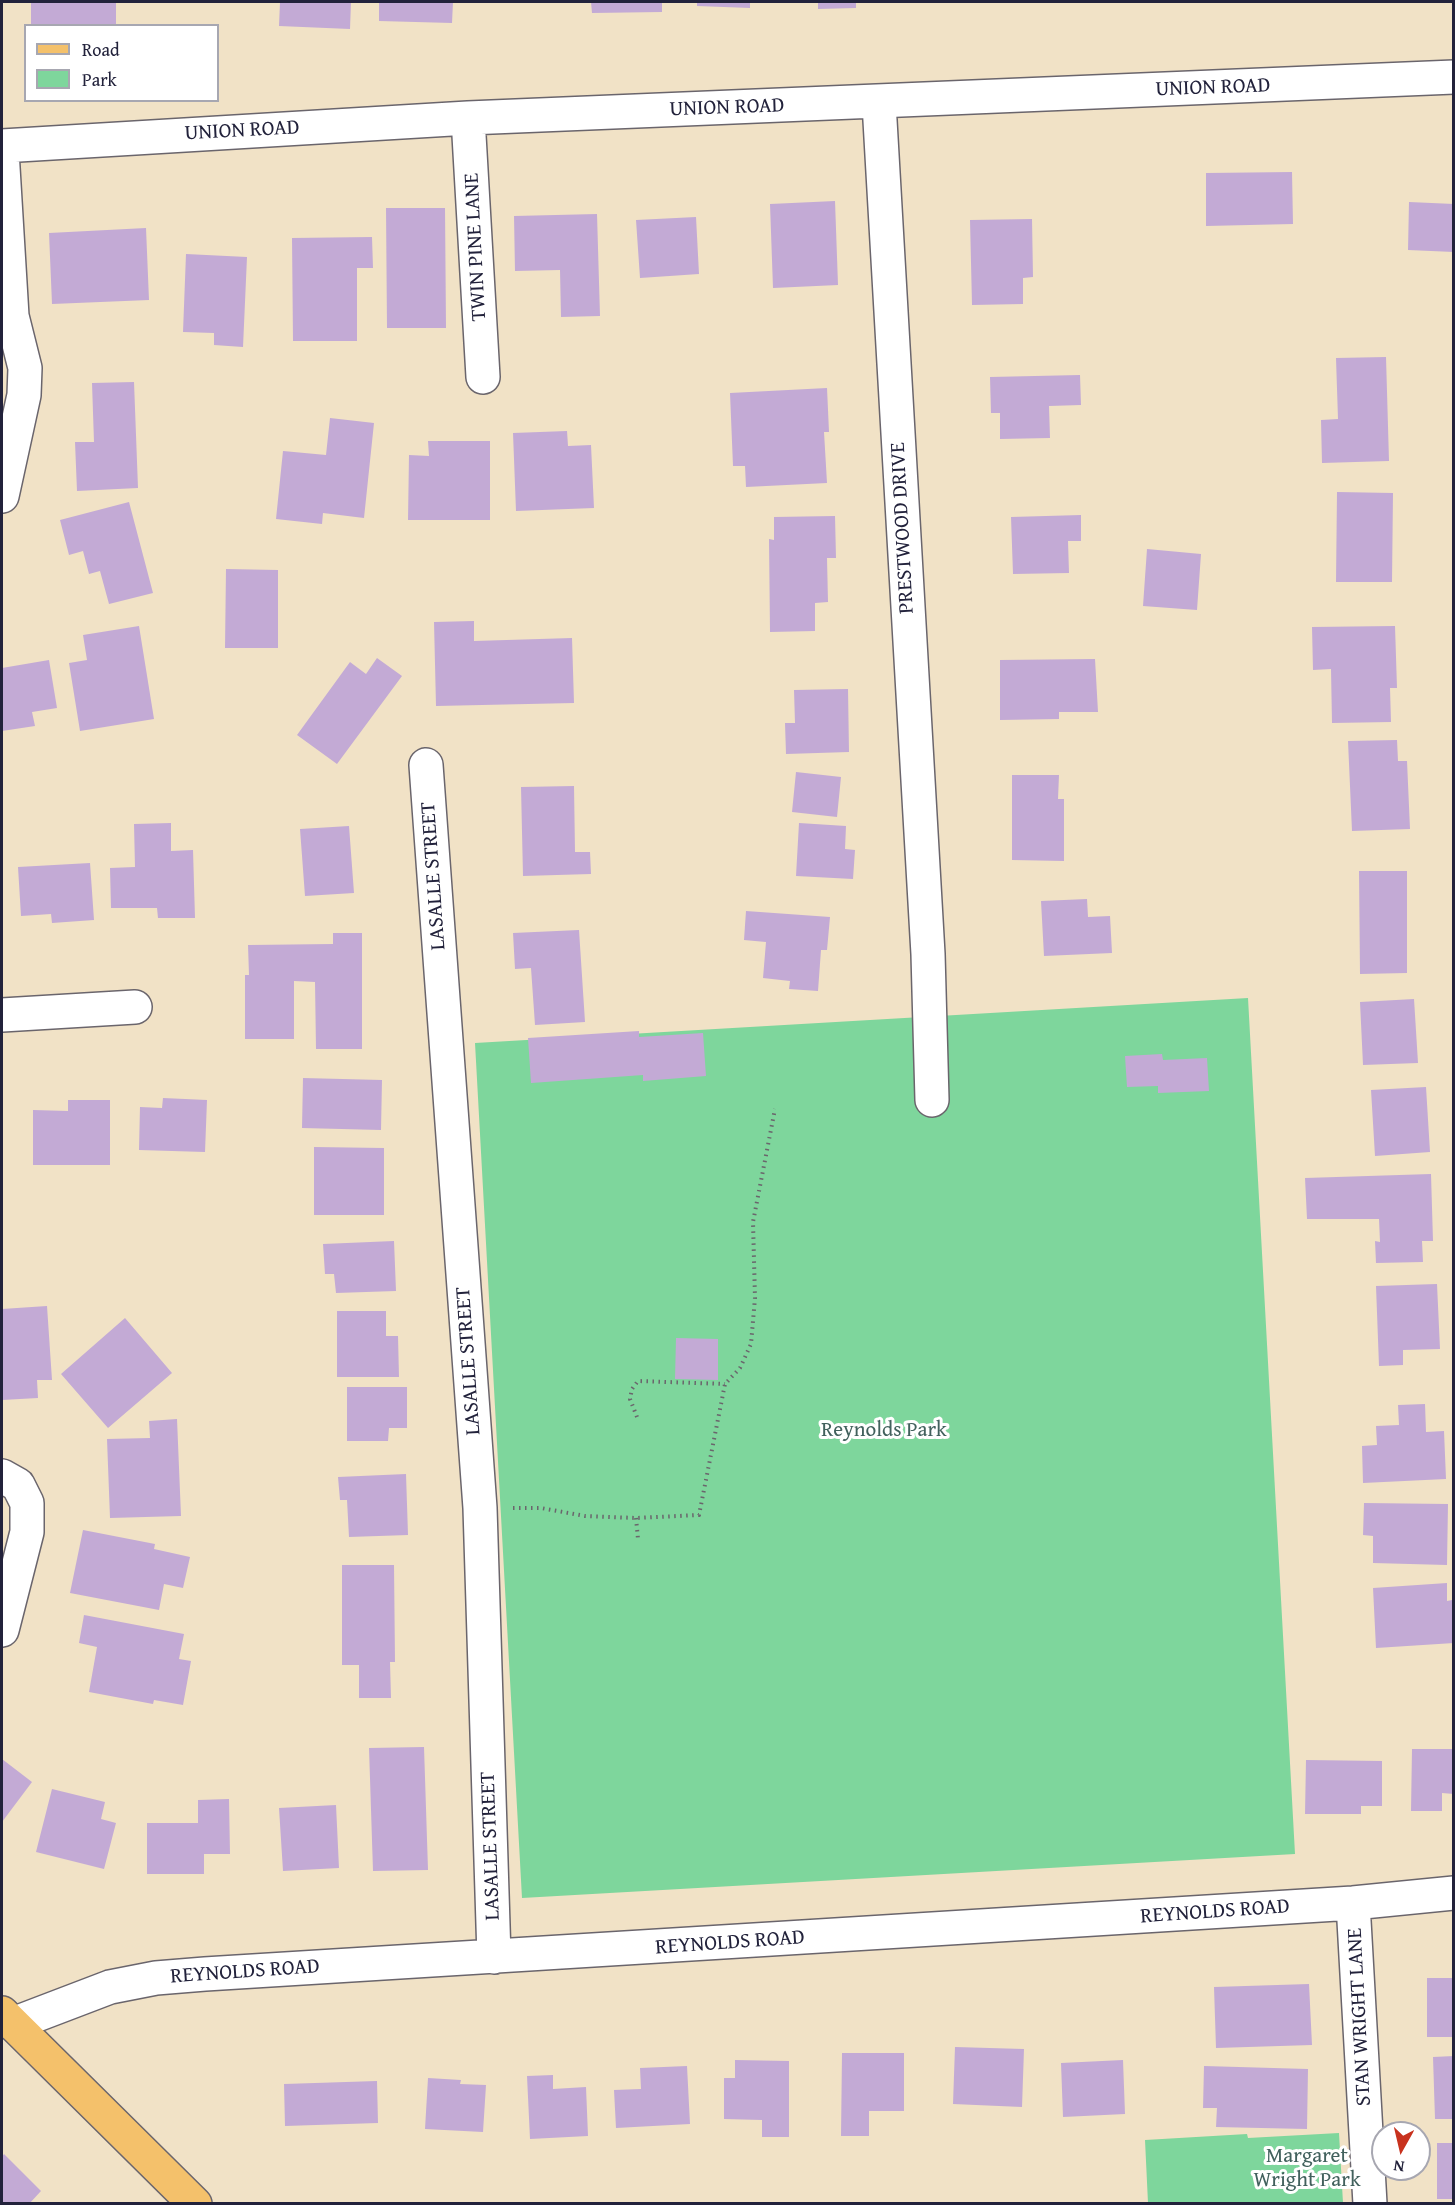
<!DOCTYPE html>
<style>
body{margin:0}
#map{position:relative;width:1455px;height:2205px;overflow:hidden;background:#f1e2c6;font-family:"Gentium Book Plus",serif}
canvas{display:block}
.frame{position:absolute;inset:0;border:3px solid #22223b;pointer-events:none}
.legend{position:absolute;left:24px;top:24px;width:195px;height:78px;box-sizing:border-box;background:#fff;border:2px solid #a7a7b1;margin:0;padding:8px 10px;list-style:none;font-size:18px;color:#22223b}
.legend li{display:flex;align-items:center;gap:12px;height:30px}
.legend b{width:30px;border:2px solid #a7a7b1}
.north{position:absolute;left:1371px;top:2121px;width:60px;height:60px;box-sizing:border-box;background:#fff;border:2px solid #a7a7b1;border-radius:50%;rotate:188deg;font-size:16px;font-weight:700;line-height:24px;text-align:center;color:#22223b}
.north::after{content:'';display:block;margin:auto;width:21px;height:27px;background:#c8321e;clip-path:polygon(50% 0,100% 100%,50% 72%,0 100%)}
</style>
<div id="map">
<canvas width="1455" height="2205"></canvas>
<div class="frame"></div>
<ul class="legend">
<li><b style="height:8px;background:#f4c16b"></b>Road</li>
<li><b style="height:16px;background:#7ed69c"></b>Park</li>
</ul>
<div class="north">N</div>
</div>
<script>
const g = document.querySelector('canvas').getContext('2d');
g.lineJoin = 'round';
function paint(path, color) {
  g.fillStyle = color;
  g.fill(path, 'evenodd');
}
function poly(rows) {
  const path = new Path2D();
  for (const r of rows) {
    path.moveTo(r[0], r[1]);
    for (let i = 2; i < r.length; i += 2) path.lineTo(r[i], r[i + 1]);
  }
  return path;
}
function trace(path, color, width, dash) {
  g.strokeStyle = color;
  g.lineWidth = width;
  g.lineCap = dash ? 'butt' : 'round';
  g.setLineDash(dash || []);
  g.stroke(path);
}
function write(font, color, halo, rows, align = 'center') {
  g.font = font + ' "Gentium Book Plus",serif';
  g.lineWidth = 6;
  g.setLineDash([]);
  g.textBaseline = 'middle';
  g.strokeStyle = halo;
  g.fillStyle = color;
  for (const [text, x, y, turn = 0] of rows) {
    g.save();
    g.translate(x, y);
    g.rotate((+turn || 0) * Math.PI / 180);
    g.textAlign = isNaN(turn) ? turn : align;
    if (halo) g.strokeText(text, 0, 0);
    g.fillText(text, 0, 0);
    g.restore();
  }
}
paint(poly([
 [1248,998,1295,1854,522,1898,475,1043],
 [1339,2133,1343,2203,1148,2203,1145,2140,1247,2134,1248,2138]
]), '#7ed69c');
paint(poly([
 [31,2,116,2,116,26,31,25],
 [280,2,351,2,350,29,279,26],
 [379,2,453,2,452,23,379,21],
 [591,2,662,2,662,12,592,13],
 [697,2,750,2,750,8,697,6],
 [818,2,856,2,856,8,818,9],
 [1292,172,1293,224,1206,226,1206,173],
 [835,201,838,285,773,288,770,204],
 [1409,202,1454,204,1454,252,1408,250],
 [386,208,445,208,446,328,387,328],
 [597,214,600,316,561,317,560,270,515,271,514,216],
 [696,217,699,274,640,278,636,220],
 [1032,219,1033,277,1023,278,1023,304,972,305,970,220],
 [146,228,149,300,52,304,49,233],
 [372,237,373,268,357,268,357,341,293,341,292,238],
 [186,254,247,257,243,347,214,345,214,333,183,332],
 [1386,357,1389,461,1322,463,1321,420,1338,419,1336,358],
 [1080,375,1081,405,1049,406,1050,438,1000,439,1000,413,991,413,990,377],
 [134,382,138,488,77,491,75,442,94,442,92,383],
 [827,388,829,432,824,432,827,483,746,487,745,466,733,466,730,393],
 [330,418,374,423,364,518,323,513,322,524,276,519,283,451,326,455],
 [567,431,568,446,591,445,594,508,516,511,513,433],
 [428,441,490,441,490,520,408,520,409,455,429,456],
 [1337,492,1393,493,1392,582,1336,582],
 [129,502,153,593,109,604,100,571,89,574,83,551,69,555,60,520],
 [1081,515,1081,541,1068,541,1069,573,1013,574,1011,517],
 [835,516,836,558,827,558,828,602,815,603,815,631,770,632,769,539,774,540,774,517],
 [1147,549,1201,554,1197,610,1143,606],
 [226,569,278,570,278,648,225,648],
 [474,621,474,641,572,638,574,703,436,706,434,622],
 [139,626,154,719,80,731,69,663,87,660,83,635],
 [1395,626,1397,688,1390,688,1391,722,1332,723,1331,669,1313,670,1312,627],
 [377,658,402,676,337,764,297,735,350,662,366,674],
 [1095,659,1098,712,1059,712,1059,719,1000,720,1000,660],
 [49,660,57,708,32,712,35,726,2,731,2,668],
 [848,689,849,752,786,754,785,723,795,723,794,690],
 [1397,740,1398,761,1407,761,1410,829,1352,831,1348,741],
 [796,772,841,777,837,817,792,812],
 [1012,775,1059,775,1058,799,1064,799,1064,861,1012,860],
 [574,786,575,852,590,852,591,874,523,876,521,787],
 [171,823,171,851,193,850,195,918,158,918,157,908,111,908,110,868,135,867,134,824],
 [799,823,846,826,845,849,855,850,853,879,796,876],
 [349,826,354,893,305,896,300,829],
 [90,863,94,920,52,923,51,914,21,916,18,867],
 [1359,871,1407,871,1407,973,1360,974],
 [1087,899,1088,917,1110,916,1112,953,1044,956,1041,901],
 [746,911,830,917,827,950,821,950,818,991,789,989,790,981,763,978,766,942,744,940],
 [579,930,585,1022,535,1025,531,968,515,969,513,933],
 [333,933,362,933,362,1049,316,1049,315,982,294,981,294,1039,245,1039,245,975,249,975,248,945,333,944],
 [1414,999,1418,1063,1363,1065,1360,1002],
 [639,1031,639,1037,703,1033,706,1076,643,1081,643,1075,531,1083,528,1038],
 [1162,1054,1163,1060,1207,1058,1209,1091,1158,1093,1158,1086,1127,1087,1125,1056],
 [303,1078,382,1080,381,1130,302,1128],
 [1426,1087,1430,1152,1375,1156,1371,1090],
 [163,1098,207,1100,205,1152,139,1150,140,1107,162,1108],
 [68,1100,110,1100,110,1165,33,1165,33,1110,68,1111],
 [314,1147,384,1148,384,1215,314,1215],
 [1431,1174,1433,1241,1422,1241,1423,1262,1376,1263,1375,1241,1380,1242,1379,1219,1307,1219,1305,1178],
 [394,1241,396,1291,336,1293,334,1274,325,1274,323,1244],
 [1437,1284,1440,1349,1403,1350,1403,1365,1379,1366,1376,1286],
 [47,1306,52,1380,37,1380,38,1398,2,1400,2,1309],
 [337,1311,386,1311,386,1336,398,1336,399,1377,337,1377],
 [125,1318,172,1373,108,1428,61,1374],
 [676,1338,718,1339,718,1380,675,1379],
 [347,1387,407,1387,407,1428,389,1428,388,1441,347,1441],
 [1425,1404,1426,1432,1444,1431,1446,1479,1363,1483,1362,1446,1377,1445,1376,1426,1399,1425,1398,1405],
 [177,1419,181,1516,110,1518,107,1439,150,1438,149,1421],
 [406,1474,408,1535,349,1537,347,1500,340,1500,338,1477],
 [1364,1503,1448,1504,1447,1565,1373,1563,1373,1536,1363,1535],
 [83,1530,155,1544,154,1549,190,1557,183,1588,164,1584,159,1610,70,1593],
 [342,1565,394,1565,395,1662,390,1662,391,1698,359,1698,359,1665,342,1665],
 [1447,1583,1447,1601,1452,1600,1454,1643,1376,1648,1373,1588],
 [84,1615,184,1634,179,1659,191,1661,183,1705,154,1700,153,1704,89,1692,97,1647,79,1643],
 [424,1747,428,1870,373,1871,369,1748],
 [1412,1749,1454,1749,1454,1794,1442,1793,1442,1811,1411,1811],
 [2,1759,32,1782,2,1822],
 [1306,1760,1382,1761,1382,1806,1361,1806,1361,1814,1305,1814],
 [52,1789,105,1802,101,1819,116,1823,104,1869,36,1852],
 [229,1799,230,1854,204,1854,204,1874,147,1874,147,1823,198,1823,198,1800],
 [336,1805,339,1868,283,1871,279,1808],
 [1427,1978,1454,1978,1454,2037,1427,2037],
 [1309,1984,1312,2045,1216,2048,1214,1987],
 [955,2047,1024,2049,1022,2107,953,2104],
 [842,2053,904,2053,904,2111,869,2111,869,2136,841,2136],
 [1454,2056,1454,2119,1435,2119,1433,2057],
 [735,2060,789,2061,789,2137,762,2137,762,2120,724,2119,724,2078,735,2078],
 [1123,2060,1125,2114,1063,2117,1061,2063],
 [687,2066,690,2124,616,2128,614,2090,641,2089,640,2068],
 [1204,2066,1308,2069,1307,2129,1216,2127,1217,2108,1203,2108],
 [553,2075,553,2089,586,2087,588,2136,530,2139,527,2076],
 [428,2078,461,2080,460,2084,486,2085,483,2132,425,2129],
 [377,2081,378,2123,285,2126,284,2084],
 [1437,2143,1454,2143,1454,2199,1437,2199],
 [4,2154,41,2191,29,2204,2,2204,2,2157]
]), '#c3aad5');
const minor = poly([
 [879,103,928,954,932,1100],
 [468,118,483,377],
 [2,146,468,118,1454,77],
 [2,151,12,316,25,368,24,395,2,496],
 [426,765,480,1508,494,1957],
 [2,1015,135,1007],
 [2,1476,18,1485,27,1503,27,1532,2,1630],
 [1353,1903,1370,2204],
 [13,2024,110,1987,156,1978,205,1974,1353,1903,1454,1893]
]);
const major = poly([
 [2,2013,195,2204]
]);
trace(minor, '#6a656c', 36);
trace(major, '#6a656c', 36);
trace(poly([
 [637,1417,630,1399,632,1389,638,1381,725,1384],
 [513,1508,541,1508,585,1516,636,1518,699,1515,725,1384,740,1368,751,1344,755,1298,753,1222,775,1109],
 [636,1518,638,1539]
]), '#6a656c', 4, [1.5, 4.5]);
trace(minor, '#fff', 33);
trace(major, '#f4c16b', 33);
write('21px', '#22223b', '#fff', [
 ["UNION ROAD",1213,88,-2],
 ["UNION ROAD",727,108,-2],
 ["UNION ROAD",242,131,-3],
 ["TWIN PINE LANE",476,247,-93],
 ["PRESTWOOD DRIVE",903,528,-93],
 ["LASALLE STREET",434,876,-94],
 ["LASALLE STREET",469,1361,-94],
 ["LASALLE STREET",491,1846,-92],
 ["REYNOLDS ROAD",1215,1912,-4],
 ["REYNOLDS ROAD",730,1943,-4],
 ["REYNOLDS ROAD",245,1972,-4],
 ["STAN WRIGHT LANE",1360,2017,-93]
]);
write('21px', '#42615d', '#fff', [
 ["Reynolds Park",884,1431],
 ["Margaret",1307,2157],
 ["Wright Park",1307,2181]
]);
</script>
